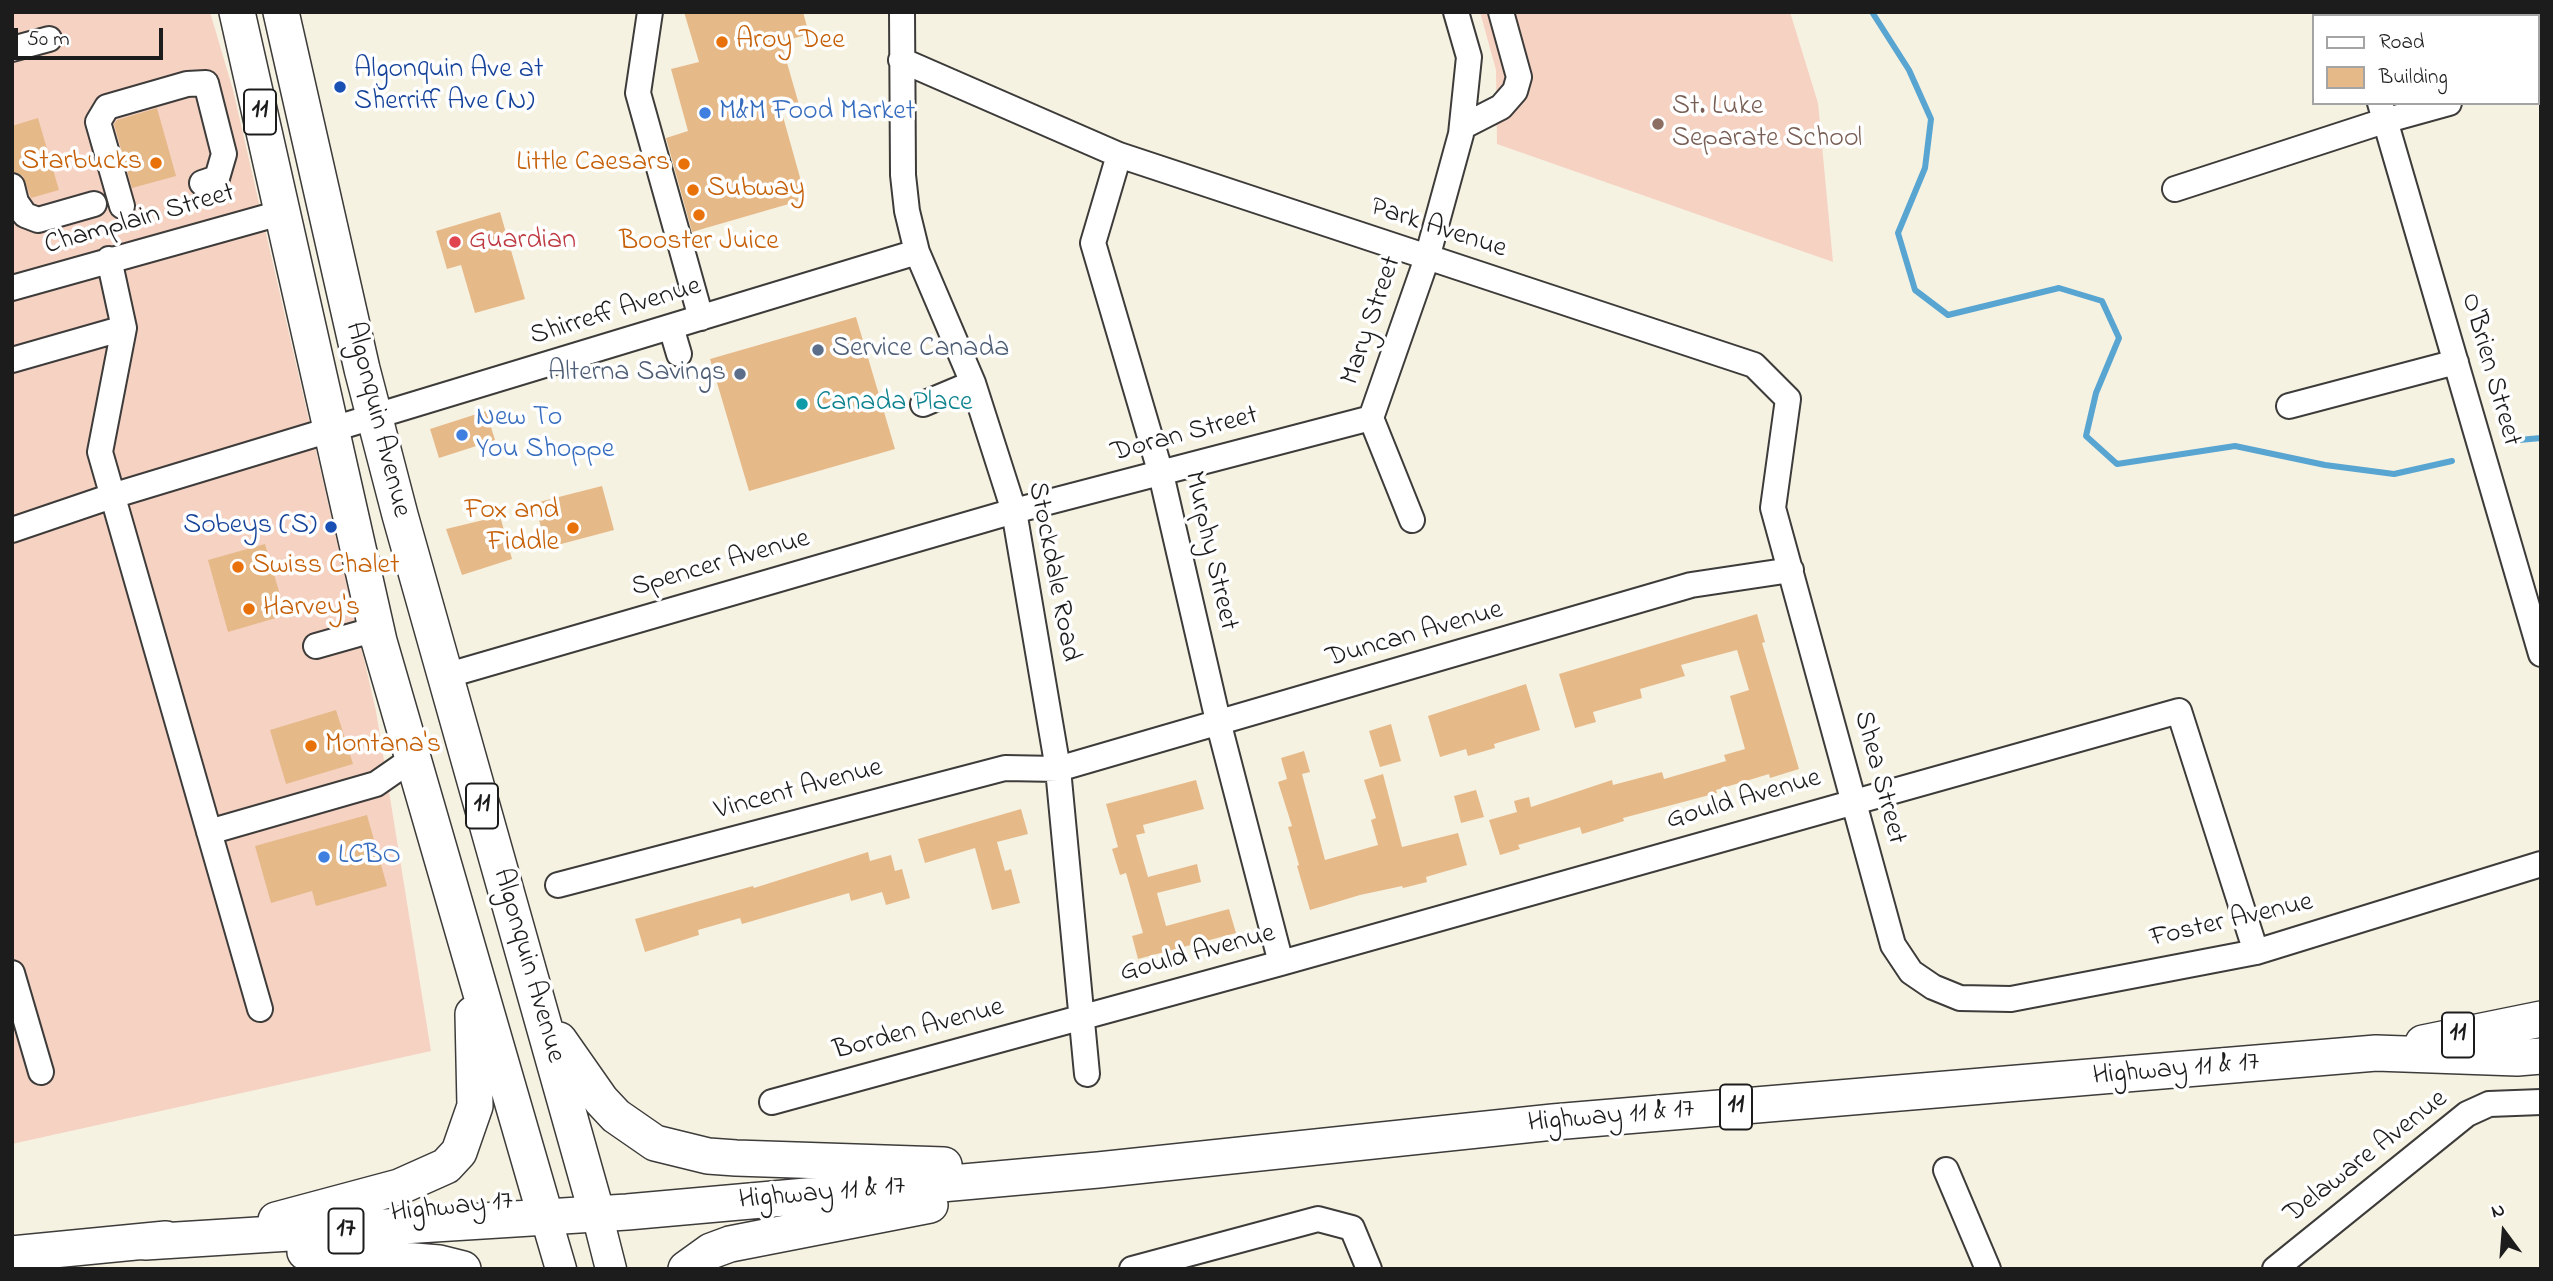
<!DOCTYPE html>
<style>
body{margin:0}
#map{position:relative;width:2553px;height:1281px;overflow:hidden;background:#f6f2e2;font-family:"Indie Flower",sans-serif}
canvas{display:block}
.frame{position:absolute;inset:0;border:14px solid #1c1c1c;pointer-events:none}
.legend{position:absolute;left:2312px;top:14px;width:228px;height:91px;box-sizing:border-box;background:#fff;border:2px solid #a4a4a4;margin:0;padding:9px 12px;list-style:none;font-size:21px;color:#1c1c1c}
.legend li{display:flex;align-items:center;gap:14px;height:35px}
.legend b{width:35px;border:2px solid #a4a4a4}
.north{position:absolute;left:2469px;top:1197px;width:70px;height:70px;-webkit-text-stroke:5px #fff;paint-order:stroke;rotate:344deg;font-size:19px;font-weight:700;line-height:28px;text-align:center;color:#1c1c1c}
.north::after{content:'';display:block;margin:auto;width:24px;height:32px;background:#1c1c1c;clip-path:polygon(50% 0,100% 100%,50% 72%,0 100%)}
.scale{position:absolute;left:14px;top:28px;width:149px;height:32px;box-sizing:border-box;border:4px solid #1c1c1c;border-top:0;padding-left:9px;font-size:21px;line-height:24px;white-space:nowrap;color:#1c1c1c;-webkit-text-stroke:5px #fff;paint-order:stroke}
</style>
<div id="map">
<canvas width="2553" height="1281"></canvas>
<div class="frame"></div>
<ul class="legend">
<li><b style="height:9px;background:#fff"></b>Road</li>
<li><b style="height:19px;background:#e6b989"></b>Building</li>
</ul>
<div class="north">N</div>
<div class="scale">50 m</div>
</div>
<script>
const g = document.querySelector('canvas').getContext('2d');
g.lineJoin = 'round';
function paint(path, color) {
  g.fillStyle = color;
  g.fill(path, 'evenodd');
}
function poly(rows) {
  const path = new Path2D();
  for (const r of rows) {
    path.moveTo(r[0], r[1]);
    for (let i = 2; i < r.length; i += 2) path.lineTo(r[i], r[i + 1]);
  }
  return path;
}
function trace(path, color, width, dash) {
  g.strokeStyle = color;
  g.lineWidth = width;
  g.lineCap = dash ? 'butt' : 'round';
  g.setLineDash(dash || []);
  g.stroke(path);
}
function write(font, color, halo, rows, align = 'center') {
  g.font = font + ' "Indie Flower",sans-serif';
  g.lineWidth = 7;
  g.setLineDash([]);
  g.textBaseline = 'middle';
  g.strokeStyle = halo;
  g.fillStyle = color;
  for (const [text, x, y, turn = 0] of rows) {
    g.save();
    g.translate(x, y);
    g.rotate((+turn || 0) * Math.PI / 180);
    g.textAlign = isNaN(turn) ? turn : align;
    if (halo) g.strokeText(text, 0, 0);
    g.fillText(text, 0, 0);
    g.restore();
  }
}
paint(poly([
 [12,12,210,12,233,90,376,711,431,1051,12,1144],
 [1480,12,1790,12,1818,103,1833,262,1497,144,1496,70]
]), '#f6d2c3');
trace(poly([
 [1872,12,1909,70,1931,119,1925,168,1898,233,1915,290,1948,315,2059,288,2102,301,2119,338,2096,393,2086,436,2117,464,2235,446,2325,465,2394,474,2452,461],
 [2519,440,2541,438]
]), '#59a5d2', 6);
paint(poly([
 [684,12,803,12,809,34,781,42,800,108,782,113,806,199,692,232,666,138,688,131,671,69,699,62],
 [157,108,176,176,132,188,114,124,117,120],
 [38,118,59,190,31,198,23,176,12,172,12,126],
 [500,212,525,299,475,313,461,265,447,269,436,231],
 [856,317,895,449,749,491,710,359],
 [486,411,495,440,439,458,430,429],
 [602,486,614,530,546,548,535,503],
 [500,516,512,559,462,575,446,529],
 [265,544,286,615,228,632,208,560],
 [1757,614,1765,642,1762,643,1799,769,1770,778,1769,774,1716,790,1717,793,1623,818,1624,821,1582,834,1580,827,1518,845,1520,849,1500,855,1489,820,1517,812,1514,801,1529,797,1531,807,1612,780,1613,785,1662,772,1664,779,1726,761,1724,755,1745,749,1730,696,1749,690,1737,650,1681,665,1685,676,1640,689,1642,698,1593,712,1596,722,1575,728,1559,674],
 [1526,684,1540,730,1494,744,1495,748,1468,756,1466,749,1440,757,1428,716],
 [336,710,353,764,286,784,270,730],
 [1391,724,1401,761,1380,767,1369,731],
 [1304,751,1310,772,1302,774,1325,860,1378,845,1371,820,1376,818,1364,780,1383,774,1402,847,1458,833,1467,865,1426,877,1427,882,1403,888,1402,886,1360,895,1310,910,1297,866,1299,865,1288,827,1292,826,1278,782,1287,779,1281,758],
 [1196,780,1204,809,1143,825,1145,833,1136,835,1148,877,1197,864,1201,882,1157,893,1166,926,1229,909,1236,933,1138,959,1132,936,1143,933,1126,873,1120,875,1112,849,1118,847,1106,804],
 [1476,790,1484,817,1461,823,1454,796],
 [1021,809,1028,834,997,842,1005,871,1011,869,1020,903,992,910,975,848,925,863,918,839],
 [367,815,387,886,316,906,312,891,271,903,255,846],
 [868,852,870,861,891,855,895,871,902,869,910,898,886,905,882,892,851,901,849,893,742,924,740,918,698,930,699,935,645,952,635,919,753,886,754,888]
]), '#e6b989');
const minor = poly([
 [650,12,638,93,701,318],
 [902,12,903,175,907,211,917,252,973,383,1014,511,1058,769,1087,1074],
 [2356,12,2357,16],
 [12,49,49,39],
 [901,60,1119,155,1754,365,1788,399,1773,508,1893,945,1911,972,1933,987,1960,998,2011,999,2256,952,2541,864],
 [2537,80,2541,79],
 [2380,103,2541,654],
 [1462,127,1501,107,1515,91,1519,77,1501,12],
 [1119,155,1093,243,1161,474,1219,725,1281,963],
 [12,186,16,202,25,215,38,220,94,204],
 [2175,189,2384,121,2449,103],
 [122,206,98,122,107,107,187,84,206,83,224,154,217,178,202,183],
 [109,259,124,328,100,452,260,1009],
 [12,288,284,212],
 [671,327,679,354],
 [12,360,124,328],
 [923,404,973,383],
 [2289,406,2456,362],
 [1412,520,1371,418,1427,258,1461,134,1469,57,1456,12],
 [12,530,112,496,917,252],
 [316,646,376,629],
 [445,676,1014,511,1371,418],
 [209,832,376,784,412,759],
 [558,885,1005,768,1058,769,1691,585,1791,570],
 [12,973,41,1072],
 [772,1102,1281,963,2179,711,2256,952],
 [1946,1170,1988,1269],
 [1132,1269,1318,1219,1352,1228,1369,1269],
 [2275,1269,2467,1114,2489,1104,2541,1102]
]);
const major = poly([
 [597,1214,611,1269],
 [546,1218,561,1269]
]);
const highway = poly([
 [237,12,379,641,546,1218],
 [281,12,362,369,400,515,597,1214],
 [559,1040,601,1100,616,1116,655,1143,708,1156,736,1158,944,1165],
 [2423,1043,2541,1019],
 [276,1220,399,1187,446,1166,459,1152,475,1106,473,1014],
 [145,1242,627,1212,1098,1170,1553,1122,2376,1053,2517,1058,2541,1056],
 [305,1252,439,1263,463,1269],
 [12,1254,166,1239],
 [686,1269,711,1251,730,1244,930,1205]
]);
trace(minor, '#3d3c3a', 28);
trace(major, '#3d3c3a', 33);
trace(highway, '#3d3c3a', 38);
trace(minor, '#fff', 24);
trace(major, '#fff', 30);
trace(highway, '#fff', 35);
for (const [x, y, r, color] of [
 [722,42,7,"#e8710a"],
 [340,87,7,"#1a4fb4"],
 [705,113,7,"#3f7fe0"],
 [1658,124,7,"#8d6e63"],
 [156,163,7,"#e8710a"],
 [684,164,7,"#e8710a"],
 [693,190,7,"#e8710a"],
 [699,215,7,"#e8710a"],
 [455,242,7,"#e0444e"],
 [818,350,7,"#5c6f8a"],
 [740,374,7,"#5c6f8a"],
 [802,404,7,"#0f9aa8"],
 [462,435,7,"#3f7fe0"],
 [331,527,7,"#1a4fb4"],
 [573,528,7,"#e8710a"],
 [238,567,7,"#e8710a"],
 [249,609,7,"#e8710a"],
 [311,746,7,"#e8710a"],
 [324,857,7,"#3f7fe0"]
]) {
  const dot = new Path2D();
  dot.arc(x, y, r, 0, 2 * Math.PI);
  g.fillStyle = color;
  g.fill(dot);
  trace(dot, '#fff', 2.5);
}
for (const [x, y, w] of [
 [260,112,32],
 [482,806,32],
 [2458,1035,32],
 [1736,1107,32],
 [346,1231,35]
]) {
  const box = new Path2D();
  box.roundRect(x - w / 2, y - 22.5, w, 45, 5);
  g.fillStyle = '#fff';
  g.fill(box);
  trace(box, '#1c1c1c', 2);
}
write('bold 26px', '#1c1c1c', null, [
 ["11",260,112],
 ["11",482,806],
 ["11",2458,1035],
 ["11",1736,1107],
 ["17",346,1231]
]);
write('28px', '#c56008', '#fff', [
 ["Aroy Dee",736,42],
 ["Starbucks",142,163,"right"],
 ["Little Caesars",670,164,"right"],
 ["Subway",707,190],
 ["Booster Juice",699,243,"center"],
 ["Fox and",559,512,"right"],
 ["Fiddle",559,544,"right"],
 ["Swiss Chalet",252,567],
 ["Harvey's",263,609],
 ["Montana's",325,746]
], 'left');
write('28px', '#164399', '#fff', [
 ["Algonquin Ave at",354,71],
 ["Sherriff Ave (N)",354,103],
 ["Sobeys (S)",317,527,"right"]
], 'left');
write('28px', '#785e54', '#fff', [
 ["St. Luke",1672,108],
 ["Separate School",1672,140]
], 'left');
write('28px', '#366cbe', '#fff', [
 ["M&M Food Market",719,113],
 ["New To",476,419],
 ["You Shoppe",476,451],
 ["LCBO",338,857]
], 'left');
write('28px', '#1c1c1c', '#fff', [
 ["Champlain Street",140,221,-16],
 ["Park Avenue",1438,230,18],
 ["Shirreff Avenue",616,313,-17],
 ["Mary Street",1373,321,-71],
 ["O'Brien Street",2489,370,74],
 ["Algonquin Avenue",376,420,76],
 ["Doran Street",1185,436,-15],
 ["Murphy Street",1209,551,77],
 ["Spencer Avenue",721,565,-16],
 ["Stockdale Road",1052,572,79],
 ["Duncan Avenue",1415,636,-16],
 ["Shea Street",1878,778,75],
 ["Vincent Avenue",799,791,-15],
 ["Gould Avenue",1744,801,-16],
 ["Foster Avenue",2232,922,-13],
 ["Gould Avenue",1198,955,-15],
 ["Algonquin Avenue",527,966,74],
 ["Borden Avenue",919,1031,-15],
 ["Highway 11 & 17",2176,1071,-5],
 ["Highway 11 & 17",1611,1118,-5],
 ["Delaware Avenue",2367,1158,-38],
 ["Highway 11 & 17",822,1195,-5],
 ["Highway 17",452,1209,-6]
]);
write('28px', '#be3a42', '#fff', [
 ["Guardian",469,242]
], 'left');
write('28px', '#4e5e75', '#fff', [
 ["Service Canada",832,350],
 ["Alterna Savings",726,374,"right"]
], 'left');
write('28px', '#0d838f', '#fff', [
 ["Canada Place",816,404]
], 'left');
</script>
